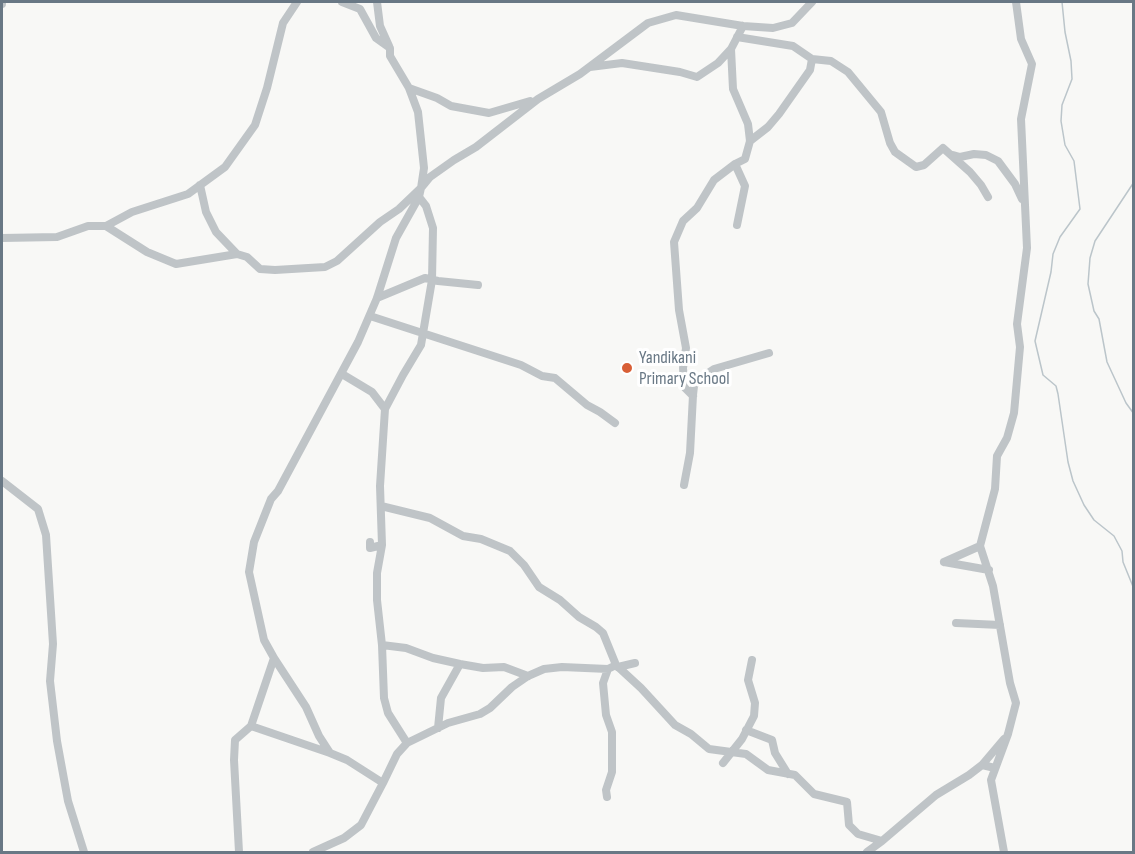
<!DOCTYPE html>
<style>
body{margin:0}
#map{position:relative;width:1135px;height:854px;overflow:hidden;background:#f8f8f6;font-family:"Sofia Sans Condensed",sans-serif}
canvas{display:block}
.frame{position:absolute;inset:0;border:3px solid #697885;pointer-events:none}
</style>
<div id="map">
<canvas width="1135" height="854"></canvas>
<div class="frame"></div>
</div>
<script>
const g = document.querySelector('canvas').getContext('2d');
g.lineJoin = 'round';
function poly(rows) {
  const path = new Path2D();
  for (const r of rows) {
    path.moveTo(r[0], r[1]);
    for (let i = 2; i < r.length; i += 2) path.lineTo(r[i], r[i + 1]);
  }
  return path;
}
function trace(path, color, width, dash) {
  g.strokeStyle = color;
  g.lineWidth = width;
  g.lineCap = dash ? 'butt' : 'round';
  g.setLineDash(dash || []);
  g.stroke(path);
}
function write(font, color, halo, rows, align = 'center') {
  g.font = font + ' "Sofia Sans Condensed",sans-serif';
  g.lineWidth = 6;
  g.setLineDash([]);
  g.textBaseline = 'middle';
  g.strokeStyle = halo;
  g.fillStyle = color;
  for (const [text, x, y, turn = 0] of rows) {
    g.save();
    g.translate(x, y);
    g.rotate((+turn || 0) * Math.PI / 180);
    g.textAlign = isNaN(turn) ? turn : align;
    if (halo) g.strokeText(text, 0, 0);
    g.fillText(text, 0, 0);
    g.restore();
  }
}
trace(poly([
 [1062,2,1065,32,1071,61,1072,79,1062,105,1061,121,1065,145,1074,161,1080,209,1060,237,1053,254,1051,272,1035,341,1043,375,1056,386,1058,394,1068,462,1073,481,1084,505,1094,520,1114,536,1122,551,1123,562,1134,589],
 [1134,182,1095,241,1090,258,1088,284,1094,311,1099,319,1107,362,1126,403,1134,414]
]), '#bbc5ca', 1.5);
trace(poly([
 [377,2,380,26,389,46],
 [2,4,2,2],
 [737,37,793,46,812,59,831,61,848,72,881,112,890,143,895,152,916,167,924,165,943,148,970,172,981,185,988,197],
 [590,67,622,63,680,72,697,77,718,63,731,49],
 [409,88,437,98,451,106,489,113,530,101],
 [750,141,768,127,779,114,810,70,812,59],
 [953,155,960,157,974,154,986,155,998,161,1015,184,1022,199],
 [200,185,206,212,216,232,237,254],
 [737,225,745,186,735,164,745,159,750,141,748,124,733,89,731,49,743,26],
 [106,226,132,212,188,194,225,167,255,125,267,88,283,23,297,2],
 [2,238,57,237,88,226,106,226,147,252,176,264,237,254,247,257,260,269,275,270,325,267,337,261,380,222,399,209,421,188,424,168,418,112,409,88,390,56,390,48,376,38,360,9,342,2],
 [377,298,425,278,438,281,478,285],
 [370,316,521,365,542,376,555,378,587,405,600,412,615,423],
 [342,374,372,392,385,409],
 [696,381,714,369,769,353],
 [693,396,685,388,684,383,683,368,686,348,679,310,674,242,683,221,697,208,714,180,735,164],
 [2,481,38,509,46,535,53,644,50,681,57,741,68,801,84,852],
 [684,485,690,453,693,395,694,386,699,379],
 [381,506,430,518,463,536,481,539,510,551,524,565,539,587,560,600,579,617,596,627,603,633,616,665,641,688,675,725,691,734,709,749,746,754,768,770,795,775,814,794,847,802,849,825,858,834,882,841,936,795,969,775,982,765,995,768],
 [370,542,370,548,382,545,380,486,385,409,403,375,421,345,432,280,433,228,426,206,419,197],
 [944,562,989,570],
 [944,562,980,546],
 [956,623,1000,625],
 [382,645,406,648,433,658,460,664,483,668,504,667,528,676],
 [274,658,306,707,319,736,330,753,347,760,383,783,397,754,407,743,388,713,384,698,382,645,377,600,377,573,382,545],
 [618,667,635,663],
 [251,726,330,753],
 [438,728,441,698,460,664],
 [746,730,772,740,775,753,788,774],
 [407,743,448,723,480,714,490,708,512,687,528,676,544,669,562,667,608,669,616,665],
 [723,763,742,739,754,716,755,703,748,680,752,660],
 [982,765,1004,739],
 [607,797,606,790,612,772,612,732,606,715,603,683,608,669],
 [239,852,234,760,235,740,251,726,274,658,264,640,249,572,254,542,271,499,278,491,358,342,377,298,396,238,419,197,421,188,430,177,454,160,476,147,538,99,580,74,648,23,676,15,743,26,773,28,792,23,812,2],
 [313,852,344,838,361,825,383,783],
 [867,852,882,841],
 [1004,852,991,780,1008,734,1016,703,1010,683,993,586,980,546,995,489,997,456,1007,438,1014,413,1020,347,1017,324,1027,248,1021,119,1032,64,1021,39,1016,2]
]), '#bfc4c7', 8);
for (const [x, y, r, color] of [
 [627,368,6,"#d85f36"]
]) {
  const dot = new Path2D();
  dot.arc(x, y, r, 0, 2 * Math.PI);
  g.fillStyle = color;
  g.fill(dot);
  trace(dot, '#fff', 2);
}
write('18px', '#697885', '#fff', [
 ["Yandikani",639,358],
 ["Primary School",639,379]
], 'left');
</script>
